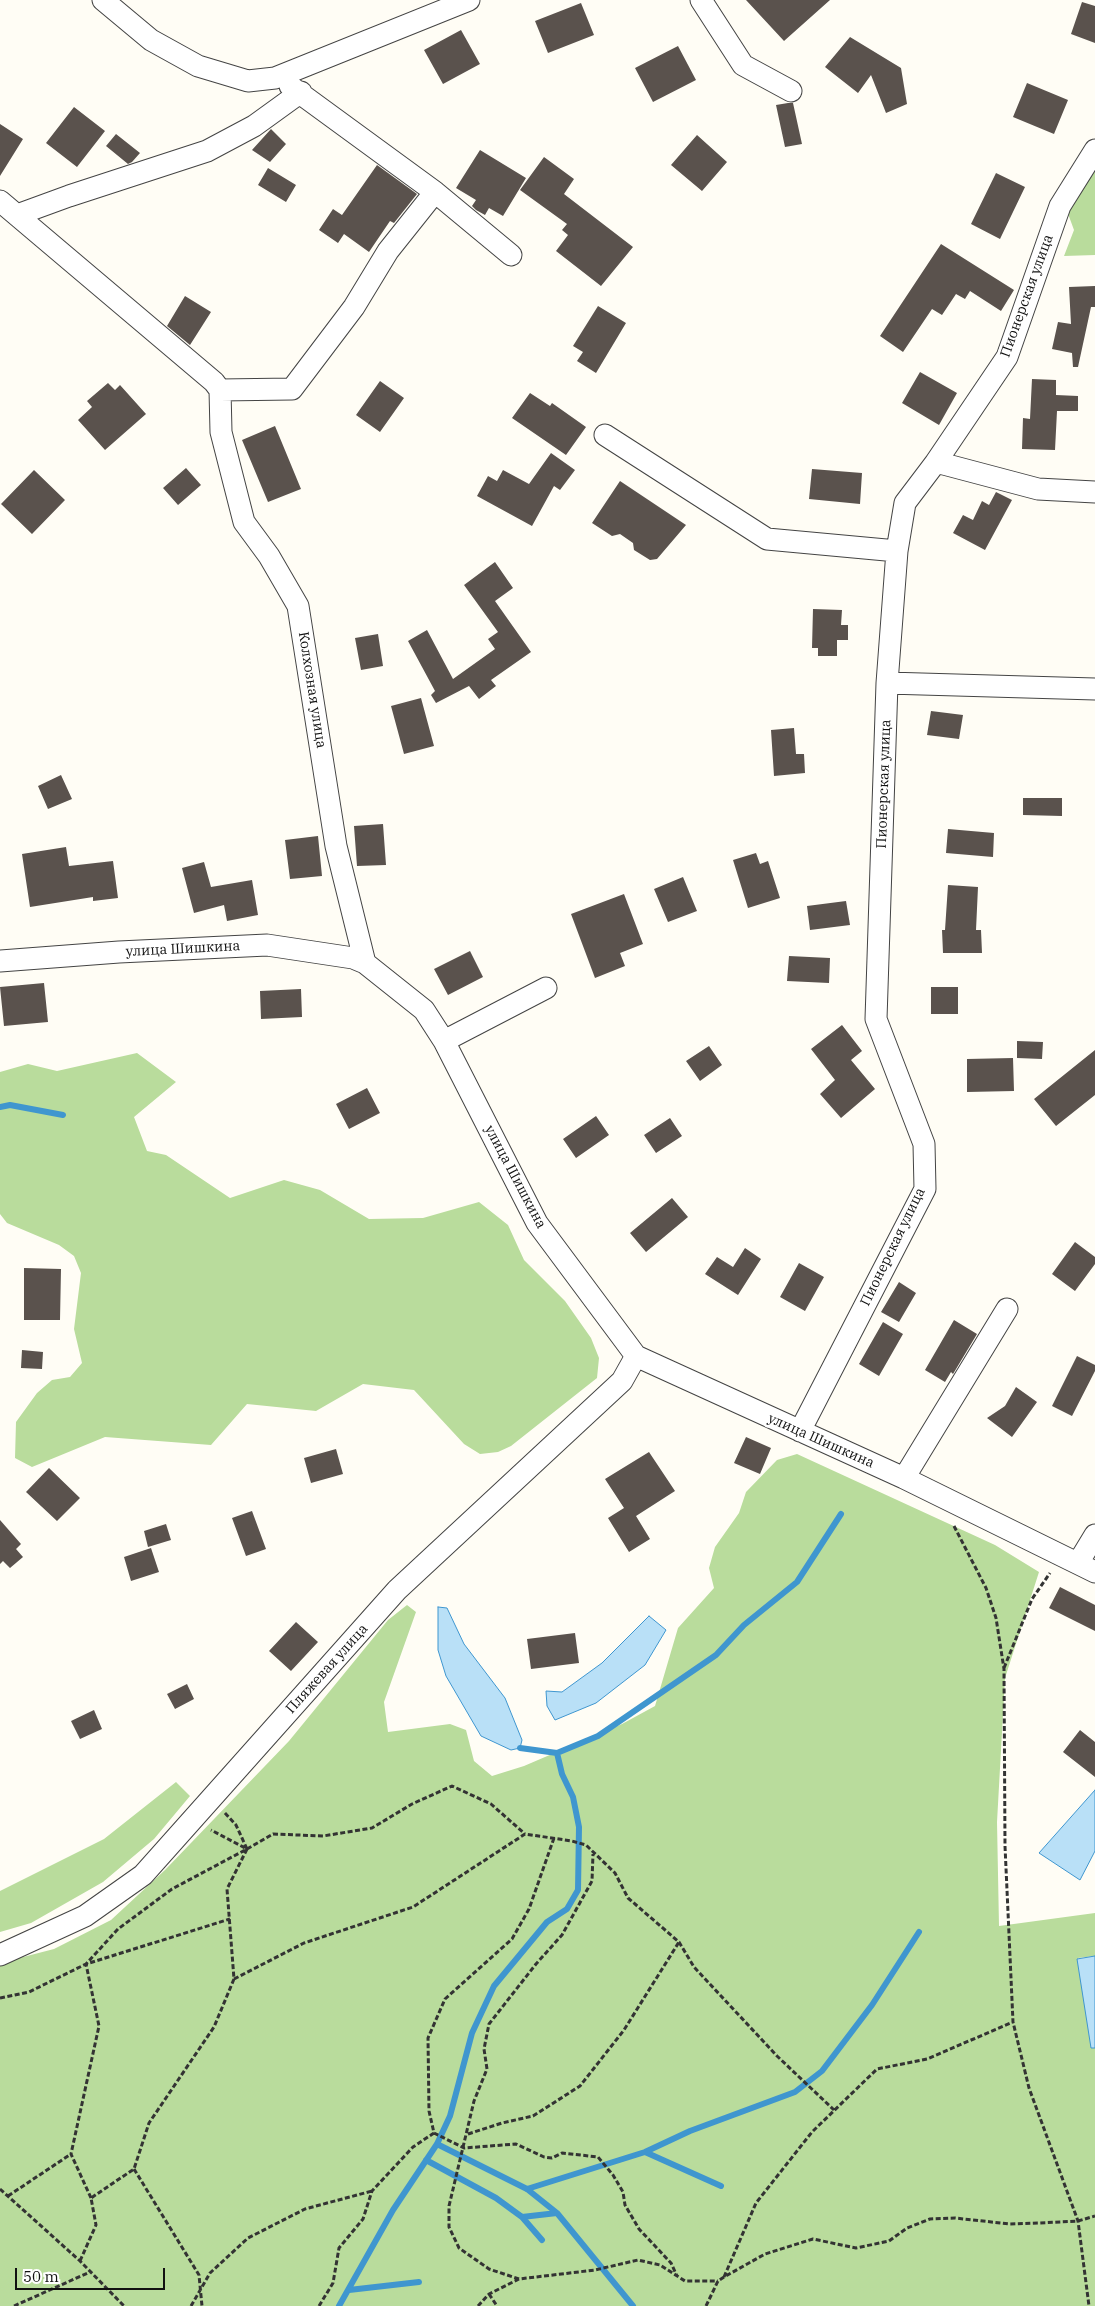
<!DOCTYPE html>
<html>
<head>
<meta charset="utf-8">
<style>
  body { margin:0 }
  #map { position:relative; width:1095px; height:2306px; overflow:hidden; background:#fffdf5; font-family:"IBM Plex Serif",serif }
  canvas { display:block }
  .scale { position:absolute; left:15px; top:2268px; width:150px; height:22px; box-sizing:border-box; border:2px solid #111; border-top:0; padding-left:6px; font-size:15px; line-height:18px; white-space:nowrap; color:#111; -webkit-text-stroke:4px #fff; paint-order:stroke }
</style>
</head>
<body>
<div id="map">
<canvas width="1095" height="2306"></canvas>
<div class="scale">50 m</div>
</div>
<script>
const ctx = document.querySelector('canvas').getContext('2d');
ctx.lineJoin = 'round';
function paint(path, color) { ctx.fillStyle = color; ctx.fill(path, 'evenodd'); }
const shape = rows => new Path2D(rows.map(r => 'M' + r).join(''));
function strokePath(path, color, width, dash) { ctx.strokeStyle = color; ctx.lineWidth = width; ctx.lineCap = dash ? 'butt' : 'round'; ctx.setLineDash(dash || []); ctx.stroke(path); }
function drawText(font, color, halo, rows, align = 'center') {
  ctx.font = font + ' "IBM Plex Serif",serif'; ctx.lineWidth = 5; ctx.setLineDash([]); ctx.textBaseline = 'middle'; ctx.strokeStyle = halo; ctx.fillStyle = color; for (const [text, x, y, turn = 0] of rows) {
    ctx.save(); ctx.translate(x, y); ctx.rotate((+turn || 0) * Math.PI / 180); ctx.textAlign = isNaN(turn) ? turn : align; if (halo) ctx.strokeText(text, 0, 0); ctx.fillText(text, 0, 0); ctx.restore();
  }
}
paint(shape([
  [1095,171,1095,255,1064,256,1074,230,1067,211],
  [137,1053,176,1082,134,1117,147,1151,166,1155,230,1198,284,1180,320,1190,369,1219,423,1218,479,1202,508,1225,524,1260,565,1301,591,1338,599,1358,597,1378,511,1446,498,1452,480,1454,464,1444,414,1390,363,1384,316,1411,247,1404,211,1445,105,1437,32,1467,15,1458,16,1422,37,1393,52,1380,70,1377,82,1363,74,1329,81,1273,74,1256,59,1245,7,1223,0,1214,0,1072,28,1064,57,1071],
  [797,1454,995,1545,1039,1572,1005,1678,997,1822,999,1926,1095,1913,1095,1956,1078,1958,1092,2048,1095,2048,1095,2306,0,2306,0,1963,54,1949,111,1920,165,1870,289,1741,388,1620,407,1605,416,1612,384,1702,388,1732,450,1724,466,1730,474,1761,492,1776,524,1766,622,1724,655,1706,678,1628,714,1588,709,1568,715,1547,739,1513,746,1492,777,1460],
  [176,1782,190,1796,154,1839,103,1882,31,1923,0,1932,0,1891,104,1839]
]), '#b9dc9c');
const water = shape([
  [438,1607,447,1608,464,1644,505,1698,522,1740,520,1748,511,1750,481,1736,446,1676,438,1650,438,1607],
  [649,1616,666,1630,645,1665,596,1703,555,1720,547,1706,546,1691,562,1692,602,1663,649,1616],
  [1095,1790,1095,1851,1080,1880,1039,1853,1095,1790],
  [1095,1956,1095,2048,1091,2048,1077,1959,1095,1956]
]);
paint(water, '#b9e0f7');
strokePath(water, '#3f96cf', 1);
strokePath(shape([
  [0,1107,10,1105,63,1115],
  [520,1748,557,1753],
  [437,2144,527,2189,557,2213,633,2306],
  [645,2152,721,2186],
  [426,2160,496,2198,522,2217,542,2240],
  [527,2189,645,2152,690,2131,795,2092,822,2071,872,2005,919,1932],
  [522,2217,557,2213],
  [349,2290,419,2282],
  [339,2306,393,2210,437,2144,450,2116,472,2033,494,1986,547,1922,567,1909,578,1890,579,1827,573,1797,562,1774,557,1753,598,1736,716,1655,744,1625,797,1582,841,1514]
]), '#3f96cf', 6);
paint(shape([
  [746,0,830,0,784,41],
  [1082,2,1095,6,1095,43,1071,34],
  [581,3,594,35,548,53,535,21],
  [461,30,480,64,443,84,424,50],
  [850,37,901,68,907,104,886,113,871,75,858,93,825,67],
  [678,46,696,80,653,102,635,68],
  [1027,83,1068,100,1054,134,1013,117],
  [788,103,793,103,802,144,785,147,776,105],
  [74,107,105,131,77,167,46,143],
  [0,124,23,139,0,176],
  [271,129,286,144,270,162,252,150],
  [116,134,140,153,132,162,128,164,106,146],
  [697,135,727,162,702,191,671,165],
  [480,150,526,178,503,216,489,208,485,215,476,210,472,206,476,200,456,188],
  [544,157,574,179,564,194,633,247,601,286,556,251,568,235,562,230,567,224,520,190],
  [377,165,417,194,394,223,390,221,369,252,344,234,338,243,319,230,333,209,342,215],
  [268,168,296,185,286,202,258,185],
  [996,173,1025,187,1000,239,971,224],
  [941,244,1014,290,1001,311,970,291,965,299,956,294,942,315,932,309,903,352,880,336],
  [1095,286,1095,307,1091,307,1078,367,1073,367,1072,353,1052,349,1058,322,1071,324,1069,287],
  [185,296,211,312,190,345,167,326],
  [598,306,626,323,596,373,577,361,583,352,573,346],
  [920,372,957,393,939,425,902,403],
  [1032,379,1056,380,1056,395,1078,396,1078,411,1057,411,1055,450,1022,449,1023,418,1030,419],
  [380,381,404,398,380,432,356,415],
  [108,383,115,390,120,385,146,414,105,450,78,420,92,407,87,401],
  [530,393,550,406,552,403,586,427,566,455,512,418],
  [275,426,301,489,268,502,242,440],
  [551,453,575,470,560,490,554,486,532,526,477,496,488,476,497,481,503,470,529,484],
  [186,468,201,485,178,505,163,488],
  [812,469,862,473,860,504,809,499],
  [34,470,65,500,32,534,1,504],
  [620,481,686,525,657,559,650,560,634,550,633,543,620,534,612,536,592,523],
  [996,492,1012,500,985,550,953,533,963,515,973,520,982,501,989,505],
  [495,562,513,588,495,601,531,652,491,680,496,686,479,699,469,686,436,703,431,695,435,691,408,641,427,630,453,679,495,649,488,639,498,632,464,585],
  [813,609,842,610,841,625,848,625,848,640,837,640,837,656,818,656,818,648,812,648],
  [378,634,383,666,361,670,355,638],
  [421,698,434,746,404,754,391,706],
  [931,711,963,715,959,739,927,735],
  [794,728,796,754,804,754,805,773,774,776,771,730],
  [61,775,72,799,48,809,38,786],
  [1023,798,1062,798,1062,816,1023,815],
  [383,824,386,865,357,866,354,826],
  [948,829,994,833,993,857,946,853],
  [318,836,322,876,290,879,285,840],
  [66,847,69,866,113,861,118,898,93,901,93,897,30,907,22,854],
  [756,853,760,864,768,861,780,898,748,908,733,860],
  [204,862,211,887,252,880,258,915,227,921,224,905,194,913,182,868],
  [683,877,697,911,668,922,654,889],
  [948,885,978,887,976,930,981,930,982,953,943,953,942,930,945,930],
  [624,894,643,944,620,953,625,966,595,978,571,914],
  [846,901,850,925,810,930,807,906],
  [470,951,483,977,448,995,434,969],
  [789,956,830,958,829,983,787,981],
  [44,983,48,1022,4,1026,0,987],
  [931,987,958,987,958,1014,931,1014],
  [301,989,302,1017,261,1019,260,991],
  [842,1025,862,1051,851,1060,875,1089,841,1118,820,1094,835,1080,811,1049],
  [1017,1041,1043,1042,1042,1059,1017,1058],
  [709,1046,722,1065,700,1081,686,1061],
  [1095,1050,1095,1095,1056,1126,1034,1099],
  [1013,1058,1014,1091,967,1092,967,1059],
  [367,1088,380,1113,349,1129,336,1104],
  [596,1116,609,1135,576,1158,563,1139],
  [670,1118,682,1136,656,1153,644,1135],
  [672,1198,688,1217,646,1252,630,1233],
  [1075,1242,1095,1257,1095,1264,1075,1291,1052,1274],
  [745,1248,761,1259,738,1295,705,1274,717,1257,733,1267],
  [799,1263,824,1277,805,1311,780,1297],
  [24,1268,61,1269,60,1320,24,1320],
  [899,1282,916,1293,899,1322,881,1312],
  [954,1320,977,1334,953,1374,951,1372,945,1382,925,1370],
  [883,1322,903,1334,879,1376,859,1364],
  [22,1350,43,1352,42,1369,21,1368],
  [1077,1356,1095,1365,1095,1371,1072,1416,1052,1406],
  [1016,1387,1037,1402,1012,1437,987,1418,1005,1406],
  [746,1437,771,1448,760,1474,734,1463],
  [336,1449,343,1474,311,1483,304,1458],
  [649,1452,675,1491,636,1516,650,1539,629,1552,608,1518,624,1508,605,1479],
  [49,1468,80,1498,57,1521,26,1492],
  [252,1511,266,1549,246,1556,232,1518],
  [0,1520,21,1544,16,1549,23,1557,10,1568,3,1561,0,1564],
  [166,1524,171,1540,148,1547,144,1531],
  [151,1548,159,1572,131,1581,124,1557],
  [1060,1587,1095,1605,1095,1631,1049,1608],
  [296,1622,318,1642,291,1671,269,1651],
  [575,1633,579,1663,531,1669,527,1639],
  [187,1684,194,1699,175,1709,167,1694],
  [94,1710,102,1729,80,1739,71,1721],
  [1080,1730,1095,1742,1095,1777,1063,1752]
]), '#5a524d');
const minor = shape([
  [103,0,151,40,198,66,248,81,275,78,469,0],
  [701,0,743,65,791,91],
  [290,86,435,192,511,255],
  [0,201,214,382,220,390,221,432,244,522,269,556,298,606,336,846,365,963],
  [17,215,69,196,207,151,254,126,301,92],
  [220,390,292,389,354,307,388,251,435,192],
  [605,435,767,539,897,551],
  [936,462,1038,489,1095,492],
  [887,683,1095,689],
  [0,961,119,952,267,945,353,958,365,963,424,1010,444,1041,537,1223,636,1356,904,1478,1095,1572],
  [444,1041,546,988],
  [800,1431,925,1189,924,1144,876,1019,887,683,897,551,905,503,936,462,1007,357,1060,206,1095,150],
  [904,1478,1007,1309],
  [1078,1563,1095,1535],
  [0,1955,85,1916,143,1875,397,1590,622,1381,636,1356]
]);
strokePath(minor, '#444', 23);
strokePath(shape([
  [954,1526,986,1588,996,1618,1004,1669,1005,1846,1013,2022,1029,2088,1078,2221,1089,2306],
  [1004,1668,1032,1599,1050,1573],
  [554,1838,529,1909,512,1939,445,1999,428,2038,429,2111,434,2133,464,2148,516,2144,544,2157,552,2158,562,2153,598,2157,613,2175,623,2192,625,2205,639,2229,671,2263,677,2276],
  [247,1849,273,1834,323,1836,372,1828,412,1804,452,1786,491,1804,525,1834],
  [234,1979,304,1943,413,1907,525,1834,572,1841,586,1845,615,1873,628,1898,679,1942,694,1967,777,2056,834,2110],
  [0,1998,29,1992,86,1964,230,1919],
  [468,2134,502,2123,533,2116,580,2086,624,2030,679,1942],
  [134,2169,199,2275,202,2306],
  [0,2189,80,2261,124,2306],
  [8,2196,71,2154],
  [91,2198,71,2154,99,2026,86,1964,118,1929,172,1889,247,1849,236,1825,224,1812],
  [80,2261,96,2225,91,2198,134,2169,149,2123,214,2027,234,1979,227,1889,247,1849,211,1830],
  [724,2277,756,2203,812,2132,877,2069,927,2059,1013,2022],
  [519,2279,489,2269,459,2248,449,2227,449,2206,474,2101,487,2069,484,2049,489,2024,536,1964,562,1935,592,1881,593,1854],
  [489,2294,497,2306],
  [14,2306,90,2272],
  [191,2306,210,2273,248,2238,305,2209,372,2191],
  [319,2306,333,2283,339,2248,363,2219,372,2191,413,2147,434,2133],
  [478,2306,489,2294,519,2279,595,2270,638,2260,660,2265,685,2281,718,2281],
  [706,2306,718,2281,724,2277,765,2254,813,2239,856,2248,889,2241,907,2228,930,2219,955,2218,1010,2224,1038,2223,1078,2221,1095,2216]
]), '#333', 3, [5, 2.5]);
strokePath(minor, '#fff', 21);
drawText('14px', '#111', '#fff', [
  ["Пионерская улица",1027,296,-70],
  ["Колхозная улица",312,690,81],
  ["Пионерская улица",884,784,-88],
  ["улица Шишкина",183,949,-3],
  ["улица Шишкина",515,1177,62],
  ["Пионерская улица",893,1247,-64],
  ["улица Шишкина",821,1441,24],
  ["Пляжевая улица",327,1669,-48]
]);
</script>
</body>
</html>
